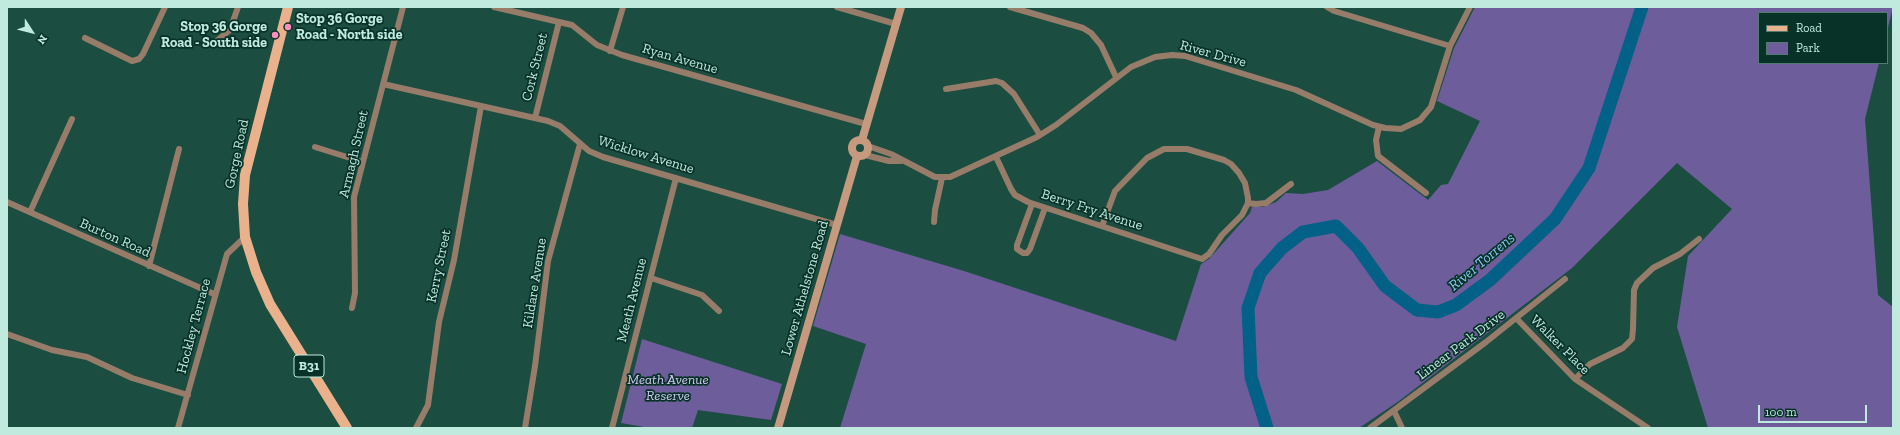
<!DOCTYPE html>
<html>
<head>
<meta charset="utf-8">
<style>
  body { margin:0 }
  #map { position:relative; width:1900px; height:435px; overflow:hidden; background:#1c4d41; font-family:"Zilla Slab",serif }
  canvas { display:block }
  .frame { position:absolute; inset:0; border:8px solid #bfeadd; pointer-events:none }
  .legend { position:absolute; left:1758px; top:12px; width:130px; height:52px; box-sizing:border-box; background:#083128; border:1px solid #517b70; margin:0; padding:5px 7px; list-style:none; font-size:12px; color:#bfeadd }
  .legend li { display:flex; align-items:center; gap:8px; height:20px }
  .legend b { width:20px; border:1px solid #517b70 }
  .north { position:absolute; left:12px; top:12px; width:40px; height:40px; -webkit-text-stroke:3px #083128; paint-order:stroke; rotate:126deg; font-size:11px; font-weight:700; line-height:16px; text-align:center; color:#bfeadd }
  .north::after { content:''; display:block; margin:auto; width:14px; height:18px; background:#bfeadd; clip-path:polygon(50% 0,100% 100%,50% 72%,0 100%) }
  .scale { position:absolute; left:1758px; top:405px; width:109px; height:18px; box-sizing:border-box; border:2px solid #bfeadd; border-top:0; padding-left:5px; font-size:12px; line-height:14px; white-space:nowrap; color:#bfeadd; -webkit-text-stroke:3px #083128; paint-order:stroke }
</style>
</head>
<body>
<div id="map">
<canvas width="1900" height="435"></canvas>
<div class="frame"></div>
<ul class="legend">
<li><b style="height:5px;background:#e9b28d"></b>Road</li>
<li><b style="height:11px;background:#6d5e9b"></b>Park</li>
</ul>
<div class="north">N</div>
<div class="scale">100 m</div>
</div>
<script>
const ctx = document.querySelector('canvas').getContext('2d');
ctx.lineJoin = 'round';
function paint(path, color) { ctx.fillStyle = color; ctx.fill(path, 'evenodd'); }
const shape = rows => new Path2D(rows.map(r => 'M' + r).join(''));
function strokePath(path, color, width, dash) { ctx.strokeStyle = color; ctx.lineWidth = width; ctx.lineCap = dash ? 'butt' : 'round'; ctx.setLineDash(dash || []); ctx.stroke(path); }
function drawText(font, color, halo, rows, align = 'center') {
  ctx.font = font + ' "Zilla Slab",serif'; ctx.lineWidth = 3.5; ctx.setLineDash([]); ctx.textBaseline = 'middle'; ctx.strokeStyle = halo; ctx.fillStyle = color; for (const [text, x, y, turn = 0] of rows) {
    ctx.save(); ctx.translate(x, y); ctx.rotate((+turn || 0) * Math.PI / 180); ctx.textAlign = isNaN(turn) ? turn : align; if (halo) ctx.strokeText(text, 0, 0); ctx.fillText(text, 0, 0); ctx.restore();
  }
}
paint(shape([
  [1475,7,1893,7,1887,31,1887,13,1759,13,1759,63,1879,63,1865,119,1878,295,1893,307,1893,428,1708,428,1677,327,1688,256,1732,209,1677,163,1572,268,1399,401,1359,428,840,428,866,344,813,326,840,234,964,271,1176,341,1201,264,1209,259,1250,213,1252,207,1263,207,1276,202,1286,193,1303,194,1328,190,1377,161,1428,200,1441,185,1448,184,1480,121,1437,101,1454,48],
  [642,339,782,384,771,420,698,410,692,428,650,428,621,423]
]), '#6d5e9b');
strokePath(shape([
  [1267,428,1251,377,1248,308,1260,273,1282,248,1303,232,1336,226,1358,248,1385,286,1417,310,1438,312,1456,305,1490,280,1555,219,1589,168,1642,7]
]), '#036086', 13);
strokePath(shape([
  [494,7,572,25,597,45,622,55,866,124],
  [837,7,896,24],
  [1010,7,1083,28,1091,33,1101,45,1116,77],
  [1327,7,1334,11,1450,46],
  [85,38,132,61,139,59,143,54,165,7],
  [214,43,230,30,238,7],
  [610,51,623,7],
  [383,84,548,121,560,126,589,151,603,157,837,225],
  [946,89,996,81,1002,83,1014,94,1040,135],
  [535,118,559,22],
  [1379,127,1376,140,1378,156,1426,193],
  [868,146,891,154,935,177,950,177,1037,137,1056,125,1131,67,1155,57,1172,55,1185,56,1296,90,1373,125,1385,128,1401,129,1420,120,1431,107,1450,46,1470,7],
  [315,147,363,162],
  [865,155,889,161,901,161],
  [996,157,1011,189,1015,195,1028,202,1202,259,1209,254,1222,235,1242,215,1248,203,1256,204,1266,203,1291,184],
  [7,202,214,294],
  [1032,204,1017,245,1017,249,1023,253,1027,253,1030,249,1045,208],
  [30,212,72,119],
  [934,222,935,210,942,178],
  [1102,226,1115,191,1147,158,1164,149,1187,149,1224,160,1231,164,1239,173,1245,183,1248,198,1248,203],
  [149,266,179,149],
  [651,278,702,295,719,311],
  [352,308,355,293,354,197,403,7],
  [1516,318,1575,379,1648,428],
  [7,334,52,350,87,357,132,378,188,395],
  [1575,379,1590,364,1623,348,1632,339,1633,329,1634,290,1637,283,1653,268,1680,254,1699,239],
  [1394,411,1402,428],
  [178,428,227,254,245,237],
  [416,428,428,405,439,322,454,260,481,106],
  [525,428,535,366,548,261,580,144],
  [612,428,676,178],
  [1370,428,1486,342,1565,279]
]), '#977c6a', 6);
strokePath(shape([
  '852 148a8 8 0 1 1 16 0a8 8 0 1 1-16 0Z',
  [862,140,901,7],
  [778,428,857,156]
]), '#c69a7e', 8);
strokePath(shape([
  [288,7,245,175,243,204,245,237,256,272,270,304,347,428]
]), '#e9b28d', 10);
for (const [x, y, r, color] of [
  [288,27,4,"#fe8ebd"],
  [275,35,4,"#fe8ebd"]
]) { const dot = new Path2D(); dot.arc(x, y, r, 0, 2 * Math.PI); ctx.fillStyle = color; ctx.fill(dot); strokePath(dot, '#083128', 1.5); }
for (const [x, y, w] of [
  [309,366,30]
]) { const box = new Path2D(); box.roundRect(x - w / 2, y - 11, w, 22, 3); ctx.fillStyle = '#083128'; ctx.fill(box); strokePath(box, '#bfeadd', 1); }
drawText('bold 13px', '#bfeadd', null, [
  ["B31",309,366]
]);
drawText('bold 14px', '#bfeadd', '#083128', [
  ["Stop 36 Gorge",296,19],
  ["Road - North side",296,35],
  ["Stop 36 Gorge",267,27,"right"],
  ["Road - South side",267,43,"right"]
], 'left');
drawText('14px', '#bfeadd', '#083128', [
  ["River Drive",1213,54,15],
  ["Ryan Avenue",680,59,16],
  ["Cork Street",535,67,-76],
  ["Gorge Road",237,154,-78],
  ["Armagh Street",354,154,-77],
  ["Wicklow Avenue",646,155,17],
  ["Berry Fry Avenue",1092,210,18],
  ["Burton Road",115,238,24],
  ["Kerry Street",439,266,-78],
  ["Kildare Avenue",535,283,-81],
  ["Lower Athelstone Road",805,288,-74],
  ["Meath Avenue",632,300,-76],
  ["Hockley Terrace",194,326,-75],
  ["Linear Park Drive",1461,345,-37],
  ["Walker Place",1560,345,45]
]);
drawText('italic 14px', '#d1c8f3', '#083128', [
  ["Meath Avenue",668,380],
  ["Reserve",668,396]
]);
drawText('italic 15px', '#85cbf3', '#083128', [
  ["River Torrens",1482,262,-40]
]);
</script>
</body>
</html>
